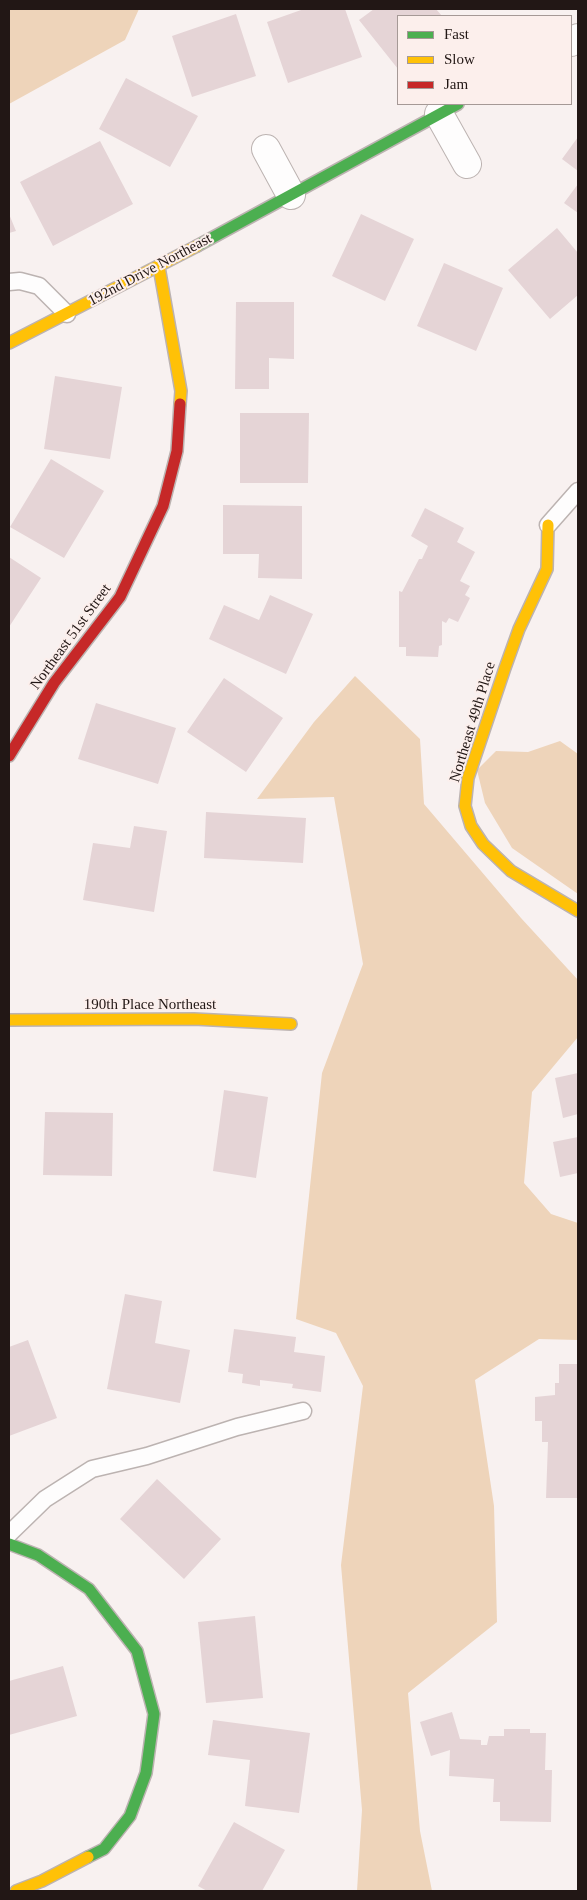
<!DOCTYPE html>
<html>
<head>
<meta charset="utf-8">
<style>
  body { margin:0 }
  #map { position:relative; width:587px; height:1900px; overflow:hidden; background:#f8f1f0; font-family:"Times New Roman",serif }
  canvas { display:block }
  .frame { position:absolute; inset:0; border:10px solid #221715; pointer-events:none }
  .legend { position:absolute; left:397px; top:15px; width:175px; height:90px; box-sizing:border-box; background:#fcefec; border:1px solid #a59996; margin:0; padding:6px 9px; list-style:none; font-size:15px; color:#221715 }
  .legend li { display:flex; align-items:center; gap:10px; height:25px }
  .legend b { width:25px; border:1px solid #a59996 }
</style>
</head>
<body>
<div id="map">
<canvas width="587" height="1900"></canvas>
<div class="frame"></div>
<ul class="legend">
<li><b style="height:6px;background:#4caf50"></b>Fast</li>
<li><b style="height:6px;background:#ffc107"></b>Slow</li>
<li><b style="height:6px;background:#c62828"></b>Jam</li>
</ul>
</div>
<script>
const ctx = document.querySelector('canvas').getContext('2d');
ctx.lineJoin = 'round';
function paint(path, color) { ctx.fillStyle = color; ctx.fill(path, 'evenodd'); }
const shape = rows => new Path2D(rows.map(r => 'M' + r).join(''));
function strokePath(path, color, width, dash) { ctx.strokeStyle = color; ctx.lineWidth = width; ctx.lineCap = dash ? 'butt' : 'round'; ctx.setLineDash(dash || []); ctx.stroke(path); }
function drawText(font, color, halo, rows, align = 'center') {
  ctx.font = font + ' "Times New Roman",serif'; ctx.lineWidth = 4; ctx.setLineDash([]); ctx.textBaseline = 'middle'; ctx.strokeStyle = halo; ctx.fillStyle = color; for (const [text, x, y, turn = 0] of rows) {
    ctx.save(); ctx.translate(x, y); ctx.rotate((+turn || 0) * Math.PI / 180); ctx.textAlign = isNaN(turn) ? turn : align; if (halo) ctx.strokeText(text, 0, 0); ctx.fillText(text, 0, 0); ctx.restore();
  }
}
paint(shape([
  [9,9,139,9,125,40,9,104],
  [355,676,420,739,424,804,521,918,578,980,578,1037,532,1092,524,1183,551,1214,578,1223,578,1340,539,1339,475,1380,494,1506,497,1622,408,1693,420,1831,432,1891,357,1891,362,1810,341,1565,363,1386,336,1333,296,1319,322,1073,363,964,334,797,257,799,314,722],
  [560,741,578,754,578,894,512,848,485,803,477,770,496,751,528,752]
]), '#eed4ba');
paint(shape([
  [304,9,345,9,362,57,288,83,267,22],
  [374,9,436,9,442,16,398,16,398,69,359,20],
  [236,14,256,76,192,97,172,36],
  [126,78,198,116,170,167,99,129],
  [578,137,578,171,562,159],
  [100,141,133,204,53,246,20,182],
  [578,184,578,213,564,203],
  [9,214,16,231,9,233],
  [361,214,414,239,385,301,332,276],
  [557,228,578,253,578,295,550,319,508,270],
  [444,263,503,288,476,351,417,326],
  [236,302,294,302,294,359,269,358,269,389,235,389],
  [55,376,122,387,110,459,44,449],
  [240,413,309,413,308,483,240,483],
  [51,459,104,491,64,558,10,527],
  [223,505,302,506,302,579,258,578,259,554,223,554],
  [425,508,464,528,457,542,475,552,460,581,470,586,465,595,470,598,458,622,449,618,446,623,442,621,442,645,439,646,438,657,406,656,406,647,399,647,399,591,402,592,419,559,422,559,428,546,411,536],
  [9,557,41,578,9,627],
  [270,595,313,614,286,674,209,639,224,605,259,620],
  [224,678,283,718,246,772,187,732],
  [96,703,176,728,158,784,78,759],
  [206,812,306,818,303,863,204,858],
  [134,826,167,831,154,912,83,900,93,843,130,848],
  [578,1073,578,1114,563,1118,555,1078],
  [224,1090,268,1097,256,1178,213,1171],
  [45,1112,113,1113,112,1176,43,1175],
  [578,1137,578,1173,560,1177,553,1142],
  [125,1294,162,1301,155,1343,190,1350,180,1403,107,1389],
  [234,1329,296,1337,294,1352,325,1356,321,1392,292,1388,293,1384,260,1380,260,1386,242,1383,243,1374,228,1372],
  [28,1340,57,1418,9,1436,9,1347],
  [559,1364,578,1364,578,1498,546,1498,548,1442,542,1442,542,1421,535,1421,535,1397,555,1395,555,1383,559,1383],
  [157,1479,221,1539,184,1579,120,1519],
  [255,1616,263,1698,206,1703,198,1622],
  [63,1666,77,1716,9,1735,9,1681],
  [452,1712,460,1739,481,1740,481,1745,487,1745,489,1736,504,1736,504,1729,530,1729,530,1733,546,1733,545,1770,552,1770,551,1822,500,1821,500,1802,493,1802,494,1779,449,1776,450,1750,431,1756,420,1722],
  [213,1720,310,1733,299,1813,245,1806,250,1760,208,1755],
  [234,1822,285,1850,262,1891,207,1891,198,1886]
]), '#e5d4d6');
const lane = shape([
  [9,282,20,281,39,286,67,314],
  [548,525,578,491],
  [9,1534,45,1499,92,1469,147,1456,237,1427,303,1411]
]);
const street = shape([
  [571,42,578,38],
  [439,114,467,164],
  [266,149,291,195]
]);
const fast = shape([
  [197,246,458,104],
  [9,1544,38,1555,89,1589,137,1651,154,1714,146,1773,130,1816,104,1849,88,1857]
]);
const slow = shape([
  [159,267,181,391,180,404],
  [9,343,197,246],
  [548,525,547,569,519,629,505,668,468,778,465,806,471,826,483,844,511,871,578,911],
  [9,1020,194,1019,291,1024],
  [16,1891,42,1881,88,1857]
]);
const jam = shape([
  [9,756,54,683,120,597,163,506,177,451,180,404]
]);
strokePath(lane, '#bcb3b1', 19);
strokePath(street, '#bcb3b1', 30);
strokePath(fast, '#bcb3b1', 14);
strokePath(slow, '#bcb3b1', 14);
strokePath(jam, '#bcb3b1', 14);
strokePath(lane, '#fefdfd', 16);
strokePath(street, '#fefdfd', 28);
strokePath(fast, '#4caf50', 11);
strokePath(slow, '#ffc107', 11);
strokePath(jam, '#c62828', 11);
drawText('15px', '#221715', '#fcefec', [
  ["192nd Drive Northeast",150,270,-28],
  ["Northeast 51st Street",71,637,-54],
  ["Northeast 49th Place",473,722,-73],
  ["190th Place Northeast",150,1005]
]);
</script>
</body>
</html>
